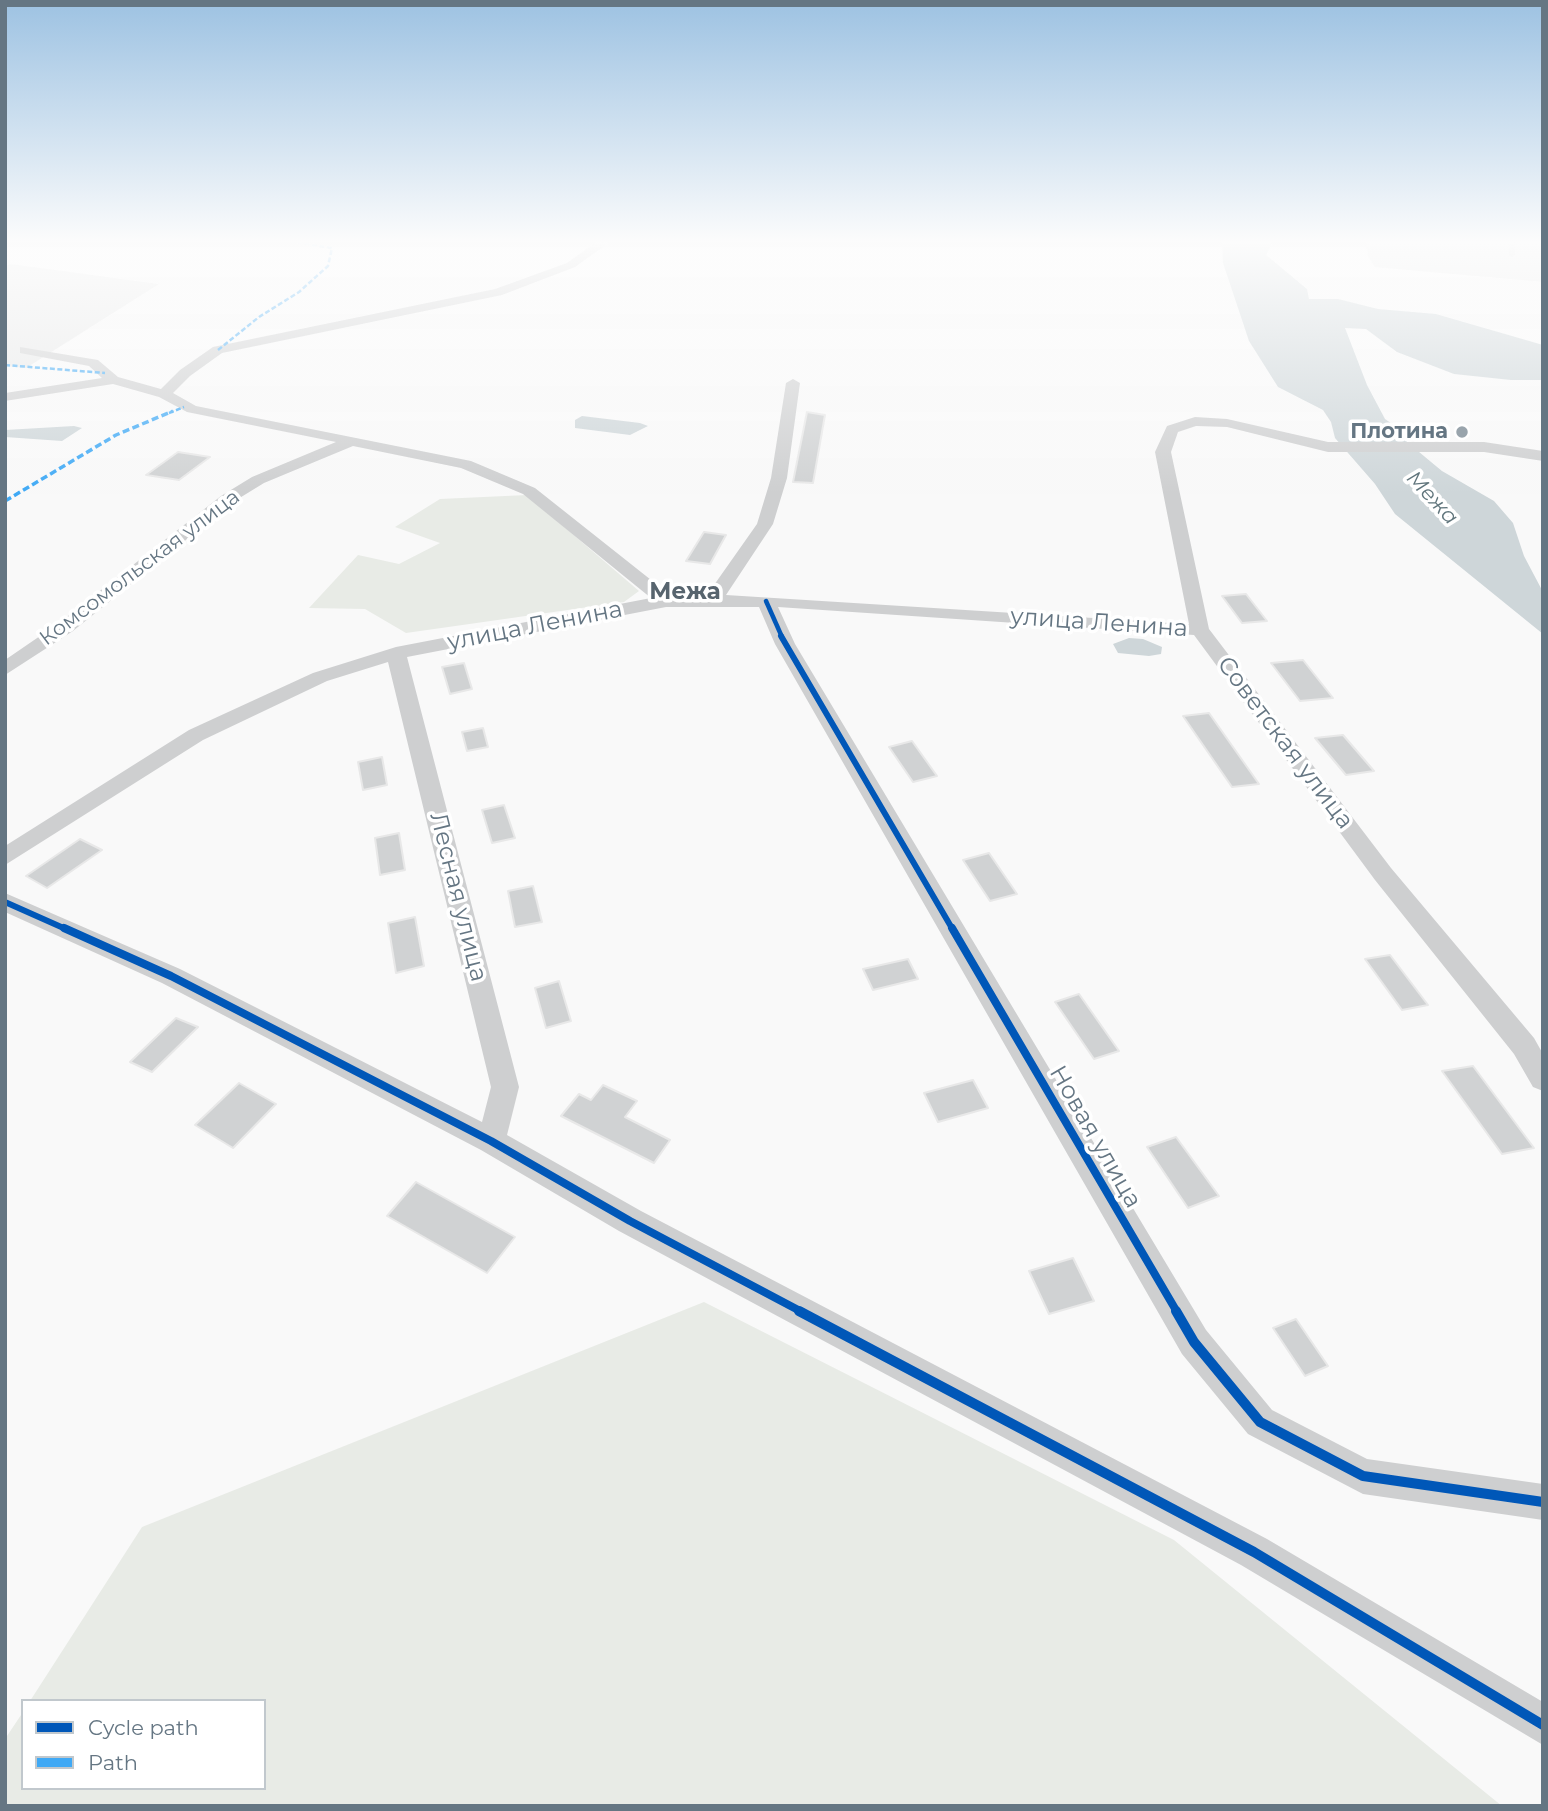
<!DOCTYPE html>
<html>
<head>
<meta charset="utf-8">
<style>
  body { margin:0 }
  #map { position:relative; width:1548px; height:1811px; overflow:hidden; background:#f9f9f9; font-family:Montserrat,sans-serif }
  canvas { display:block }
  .frame { position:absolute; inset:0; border:7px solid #657683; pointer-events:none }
  .legend { position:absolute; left:21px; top:1699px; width:245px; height:91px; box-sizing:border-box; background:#fff; border:2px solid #c1c8cd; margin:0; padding:9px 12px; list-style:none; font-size:21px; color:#657683 }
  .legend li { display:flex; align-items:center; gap:14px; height:35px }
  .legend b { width:35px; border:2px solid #c1c8cd }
</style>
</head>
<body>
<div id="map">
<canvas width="1548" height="1811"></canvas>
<div class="frame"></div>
<ul class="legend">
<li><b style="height:9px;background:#0057b8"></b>Cycle path</li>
<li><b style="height:9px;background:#3fa9f5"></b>Path</li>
</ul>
</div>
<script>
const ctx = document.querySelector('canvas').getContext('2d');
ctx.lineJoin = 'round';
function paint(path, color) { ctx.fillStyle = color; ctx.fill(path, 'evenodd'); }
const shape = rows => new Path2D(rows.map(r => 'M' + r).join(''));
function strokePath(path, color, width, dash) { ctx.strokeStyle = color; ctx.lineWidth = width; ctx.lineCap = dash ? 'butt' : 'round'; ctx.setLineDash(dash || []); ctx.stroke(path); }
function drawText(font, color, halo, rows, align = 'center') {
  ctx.font = font + ' Montserrat,sans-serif'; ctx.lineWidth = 7; ctx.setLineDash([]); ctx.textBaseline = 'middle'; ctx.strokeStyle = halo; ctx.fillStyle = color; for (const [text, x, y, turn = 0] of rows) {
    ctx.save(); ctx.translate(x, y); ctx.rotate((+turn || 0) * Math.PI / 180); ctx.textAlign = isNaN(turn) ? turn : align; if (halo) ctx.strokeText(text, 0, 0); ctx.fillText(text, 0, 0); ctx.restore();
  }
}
paint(shape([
  [1366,241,1543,241,1543,282,1375,267,1368,256],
  [10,264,159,284,26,368,5,366,5,267]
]), '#e8e9e9');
paint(shape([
  [527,495,639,591,624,602,406,633,365,609,309,608,358,555,399,564,440,543,395,527,440,499],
  [704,1302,1174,1540,1502,1806,5,1806,5,1739,23,1712,23,1788,264,1788,264,1701,30,1701,142,1527]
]), '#e8ebe6');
paint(shape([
  [1222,241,1273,241,1266,255,1307,289,1309,299,1338,299,1378,309,1436,314,1543,345,1543,380,1511,380,1454,374,1397,352,1366,329,1345,328,1367,385,1385,419,1405,433,1407,442,1442,471,1494,501,1513,523,1524,556,1543,592,1543,634,1395,514,1375,484,1335,438,1331,422,1323,410,1278,387,1249,341,1223,263],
  [582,416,640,423,648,426,630,435,575,428,575,420],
  [74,426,82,428,62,441,5,437,5,430],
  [1129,638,1143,639,1162,647,1161,654,1149,656,1118,653,1113,644]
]), '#ced6d9');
const building = shape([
  [807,412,825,415,813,483,793,482,807,412],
  [178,452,210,457,179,480,146,475,178,452],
  [704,532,726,535,710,564,686,561,704,532],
  [1246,594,1267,621,1242,623,1222,596,1246,594],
  [1303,660,1333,698,1300,701,1271,663,1303,660],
  [464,663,472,689,450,694,442,667,464,663],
  [1209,713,1259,784,1232,787,1183,716,1209,713],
  [483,728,488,747,467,751,462,732,483,728],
  [1343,735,1374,771,1346,775,1315,738,1343,735],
  [912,741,937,776,913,782,889,747,912,741],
  [382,757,387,785,363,790,358,762,382,757],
  [504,805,515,838,492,843,482,810,504,805],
  [399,833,405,870,380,875,375,838,399,833],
  [80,839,102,850,47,888,26,876,80,839],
  [989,853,1017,894,990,901,963,860,989,853],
  [533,886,542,922,515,927,508,891,533,886],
  [415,917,424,966,396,973,388,923,415,917],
  [1390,955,1428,1005,1402,1010,1365,959,1390,955],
  [908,959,918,979,873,990,863,969,908,959],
  [559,981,571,1021,546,1028,535,988,559,981],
  [1079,994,1119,1051,1094,1059,1055,1002,1079,994],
  [176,1018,198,1027,152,1072,130,1062,176,1018],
  [1473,1066,1534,1148,1502,1154,1442,1071,1473,1066],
  [973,1080,988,1108,938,1122,924,1093,973,1080],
  [239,1083,276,1104,233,1148,195,1125,239,1083],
  [603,1085,637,1101,625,1117,670,1140,654,1163,561,1116,579,1094,591,1100,603,1085],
  [1176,1137,1219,1196,1188,1208,1147,1147,1176,1137],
  [416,1182,515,1237,487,1273,387,1216,416,1182],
  [1073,1258,1094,1301,1049,1314,1029,1271,1073,1258],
  [1296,1319,1328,1366,1305,1376,1273,1328,1296,1319]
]);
paint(building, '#d0d2d3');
strokePath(building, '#e8e8e8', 2);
paint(shape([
  [1509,241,1515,241,1515,255,1512,257,1509,255,1509,241]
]), '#cecfd0');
paint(shape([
  [598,241,611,241,575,267,502,295,222,353,190,376,173,393,196,406,471,461,535,488,670,595,707,595,757,524,771,478,786,383,793,379,800,383,787,478,773,524,726,595,1189,624,1155,452,1167,426,1195,417,1227,419,1328,442,1484,442,1543,451,1543,461,1484,452,1328,452,1227,427,1196,426,1178,432,1171,452,1209,629,1391,868,1534,1038,1543,1054,1543,1091,1533,1087,1514,1054,1375,880,1194,635,778,607,795,644,1206,1330,1272,1410,1367,1459,1543,1484,1543,1520,1363,1494,1248,1434,1182,1354,775,644,759,607,666,607,407,657,519,1087,507,1135,641,1211,1267,1539,1543,1702,1543,1745,1241,1565,619,1231,481,1150,162,983,5,912,5,893,180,969,482,1122,491,1087,388,662,327,681,203,740,5,865,5,846,189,730,313,673,396,647,651,598,523,494,461,468,353,446,264,483,233,502,73,631,5,675,5,660,59,623,221,496,252,477,336,442,187,412,159,397,113,384,5,401,5,393,102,378,89,366,20,353,20,347,98,360,118,377,161,389,180,370,213,347,495,289,567,263,598,241]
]), '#cecfd0');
strokePath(shape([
  [218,350,259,317,299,292,328,266,332,248,290,241],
  [5,365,105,373],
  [169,413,184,407]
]), '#3fa9f5', 2.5, [5, 2.5]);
strokePath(shape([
  [5,501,116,435,173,411]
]), '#3fa9f5', 3.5, [7, 3.5]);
strokePath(shape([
  [766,601,782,637]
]), '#0057b8', 4.5);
strokePath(shape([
  [781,636,953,930],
  [5,902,68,930]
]), '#0057b8', 6);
strokePath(shape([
  [64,928,171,976,491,1141,630,1221,802,1312],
  [952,928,1177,1312]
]), '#0057b8', 8);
strokePath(shape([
  [799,1311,1254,1552,1543,1725],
  [1176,1311,1194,1342,1260,1422,1363,1476,1543,1502]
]), '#0057b8', 10);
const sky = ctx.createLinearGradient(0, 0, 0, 494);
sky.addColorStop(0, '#9dc2e2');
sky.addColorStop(0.49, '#fcfcfc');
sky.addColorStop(1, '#fcfcfc00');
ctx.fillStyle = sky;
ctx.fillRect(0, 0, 1548, 494);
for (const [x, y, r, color] of [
  [1462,432,7,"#99a4ac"]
]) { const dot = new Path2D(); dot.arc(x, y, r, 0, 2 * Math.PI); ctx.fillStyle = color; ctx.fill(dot); strokePath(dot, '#fff', 2.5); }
drawText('bold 21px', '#657683', '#fff', [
  ["Плотина",1448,432]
], 'right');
drawText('italic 21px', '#60757c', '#fff', [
  ["Межа",1432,498,47]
]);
drawText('21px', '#657683', '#fff', [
  ["Комсомольская улица",140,568,-37]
]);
drawText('bold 23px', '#57646e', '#fff', [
  ["Межа",685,592]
]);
drawText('24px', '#657683', '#fff', [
  ["улица Ленина",1099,623,4],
  ["улица Ленина",535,626,-11],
  ["Советская улица",1285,743,53],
  ["Лесная улица",458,897,76],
  ["Новая улица",1095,1137,60]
]);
</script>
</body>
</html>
